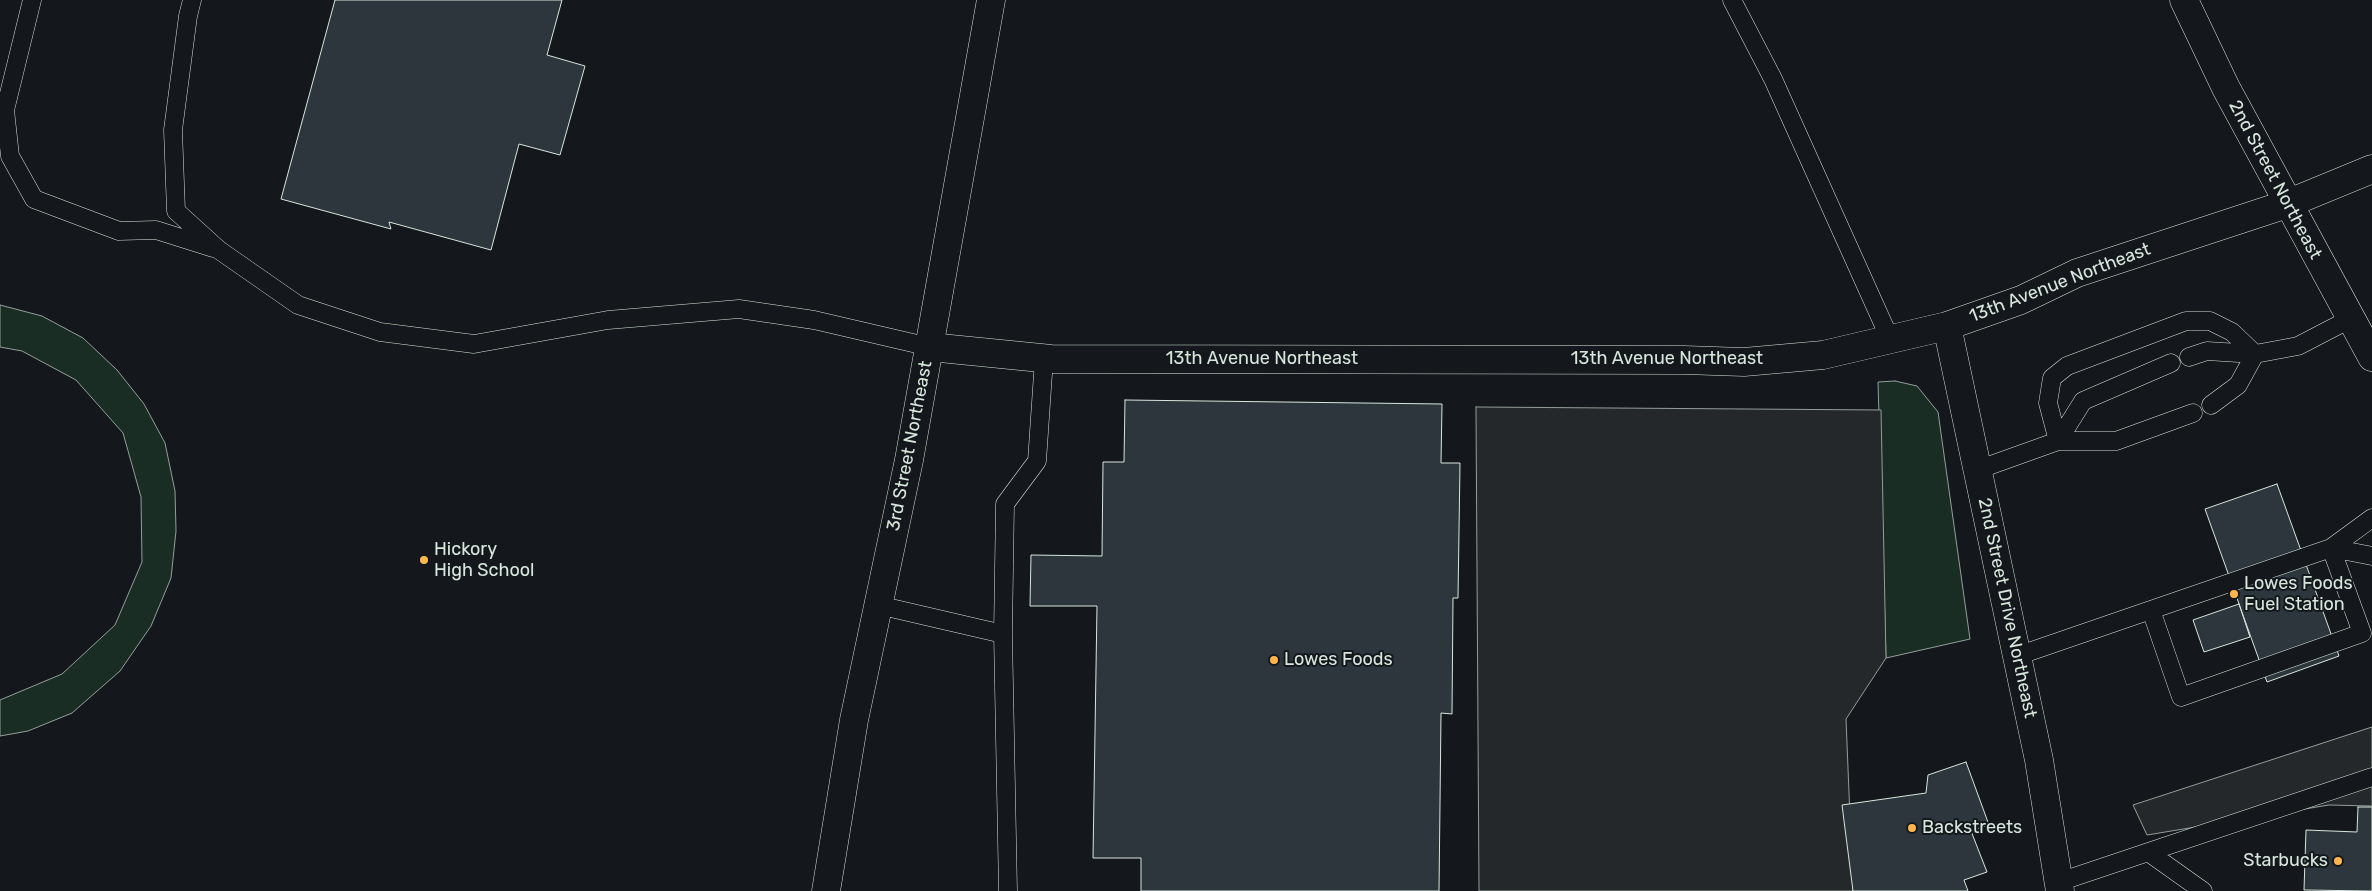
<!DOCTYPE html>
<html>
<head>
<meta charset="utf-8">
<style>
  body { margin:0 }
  canvas { display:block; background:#14181c }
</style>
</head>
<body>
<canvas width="2372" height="891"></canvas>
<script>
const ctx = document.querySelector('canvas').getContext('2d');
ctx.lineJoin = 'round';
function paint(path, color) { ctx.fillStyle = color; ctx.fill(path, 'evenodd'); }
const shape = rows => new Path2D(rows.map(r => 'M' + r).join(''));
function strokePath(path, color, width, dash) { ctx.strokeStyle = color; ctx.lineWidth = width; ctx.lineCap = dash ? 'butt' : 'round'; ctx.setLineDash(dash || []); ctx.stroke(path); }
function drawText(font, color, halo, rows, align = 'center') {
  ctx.font = font + ' Rubik,sans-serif'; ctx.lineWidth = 4; ctx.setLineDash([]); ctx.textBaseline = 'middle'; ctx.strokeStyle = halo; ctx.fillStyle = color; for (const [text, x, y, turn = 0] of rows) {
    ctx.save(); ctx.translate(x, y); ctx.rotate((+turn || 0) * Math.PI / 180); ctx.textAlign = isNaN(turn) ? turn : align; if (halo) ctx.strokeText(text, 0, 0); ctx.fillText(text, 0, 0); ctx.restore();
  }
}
const green = shape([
  [0,305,42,316,83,338,117,370,144,404,165,443,175,491,176,531,171,578,151,626,120,671,72,713,28,731,0,736,0,700,62,674,115,625,142,562,141,497,123,433,76,380,22,351,0,347,0,305],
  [1895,381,1917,386,1938,412,1970,639,1886,658,1878,382,1895,381]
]);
paint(green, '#1a2d24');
strokePath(green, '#939e99', 1);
const parking = shape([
  [1476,407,1881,410,1886,658,1846,719,1853,891,1479,891,1476,407],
  [2372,727,2372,806,2329,805,2147,835,2133,805,2372,727]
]);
paint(parking, '#24282b');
strokePath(parking, '#939e99', 1);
const building = shape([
  [335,0,562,0,547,55,585,66,560,155,519,144,491,250,389,222,391,229,281,199,335,0],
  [1125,400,1442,404,1441,463,1460,463,1458,598,1453,598,1452,714,1441,713,1439,891,1141,891,1141,858,1093,858,1097,606,1030,606,1031,555,1102,556,1103,462,1124,462,1125,400],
  [2277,484,2339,656,2267,682,2205,509,2277,484],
  [2239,604,2250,637,2204,652,2193,620,2239,604],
  [1966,762,1989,825,1971,831,1987,872,1964,880,1968,891,1853,891,1842,805,1926,793,1928,775,1966,762],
  [2358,807,2372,807,2372,891,2304,890,2306,830,2357,832,2358,807]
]);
paint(building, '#2c363c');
strokePath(building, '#d8e6dc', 1);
const service = shape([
  [32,0,5,110,10,156,34,199,119,231,156,230,213,248],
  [192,0,188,16,173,130,176,211,219,250,298,305,380,332,474,344,608,320,739,309,814,320,930,347],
  [1732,0,1773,79,1890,339],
  [2189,357,2207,351,2255,354,2298,346,2350,319],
  [2211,405,2238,385,2255,354],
  [2058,441,2048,403,2052,378,2067,366,2186,321,2210,321,2232,332,2255,354],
  [2058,441,2083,401,2171,363],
  [1977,470,2058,441,2116,441,2193,413],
  [2331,548,2372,556],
  [878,605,1003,634],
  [2151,610,2181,697,2362,633,2331,548],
  [2017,656,2331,548,2372,518],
  [2148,852,2203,891],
  [2059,882,2372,777],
  [1008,891,1003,634,1005,504,1037,461,1044,359]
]);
const minor = shape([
  [1947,326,2039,760,2060,891],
  [930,347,1051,359,1684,360,1744,362,1823,355,1947,326,2021,300,2077,273,2287,204],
  [826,891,854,720,909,460,991,0]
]);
const secondary = shape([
  [2287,204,2372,169]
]);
const primary = shape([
  [2184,0,2226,88,2372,357]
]);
strokePath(service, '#d8e6dc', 19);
strokePath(minor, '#d8e6dc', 29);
strokePath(secondary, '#d8e6dc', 29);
strokePath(primary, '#d8e6dc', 29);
strokePath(service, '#14181c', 18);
strokePath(minor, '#14181c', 28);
strokePath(secondary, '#14181c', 28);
strokePath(primary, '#14181c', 28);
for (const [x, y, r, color] of [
  [424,560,5,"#ffb74d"],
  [2234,594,5,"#ffb74d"],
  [1274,660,5,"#ffb74d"],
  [1912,828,5,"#ffb74d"],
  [2338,861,5,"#ffb74d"]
]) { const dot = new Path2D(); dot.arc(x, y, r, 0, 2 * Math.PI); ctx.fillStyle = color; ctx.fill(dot); strokePath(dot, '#14181c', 2); }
drawText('18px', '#d8e6dc', '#14181c', [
  ["2nd Street Northeast",2275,180,62],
  ["13th Avenue Northeast",2060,283,-21],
  ["13th Avenue Northeast",1262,359],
  ["13th Avenue Northeast",1667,359],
  ["3rd Street Northeast",910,446,-79],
  ["2nd Street Drive Northeast",2007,608,78]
]);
drawText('18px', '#d8e6dc', '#14181c', [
  ["Hickory",434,550],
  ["High School",434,571],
  ["Lowes Foods",2244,584],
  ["Fuel Station",2244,605],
  ["Lowes Foods",1284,660],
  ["Backstreets",1922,828],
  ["Starbucks",2328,861,"right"]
], 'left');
</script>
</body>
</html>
